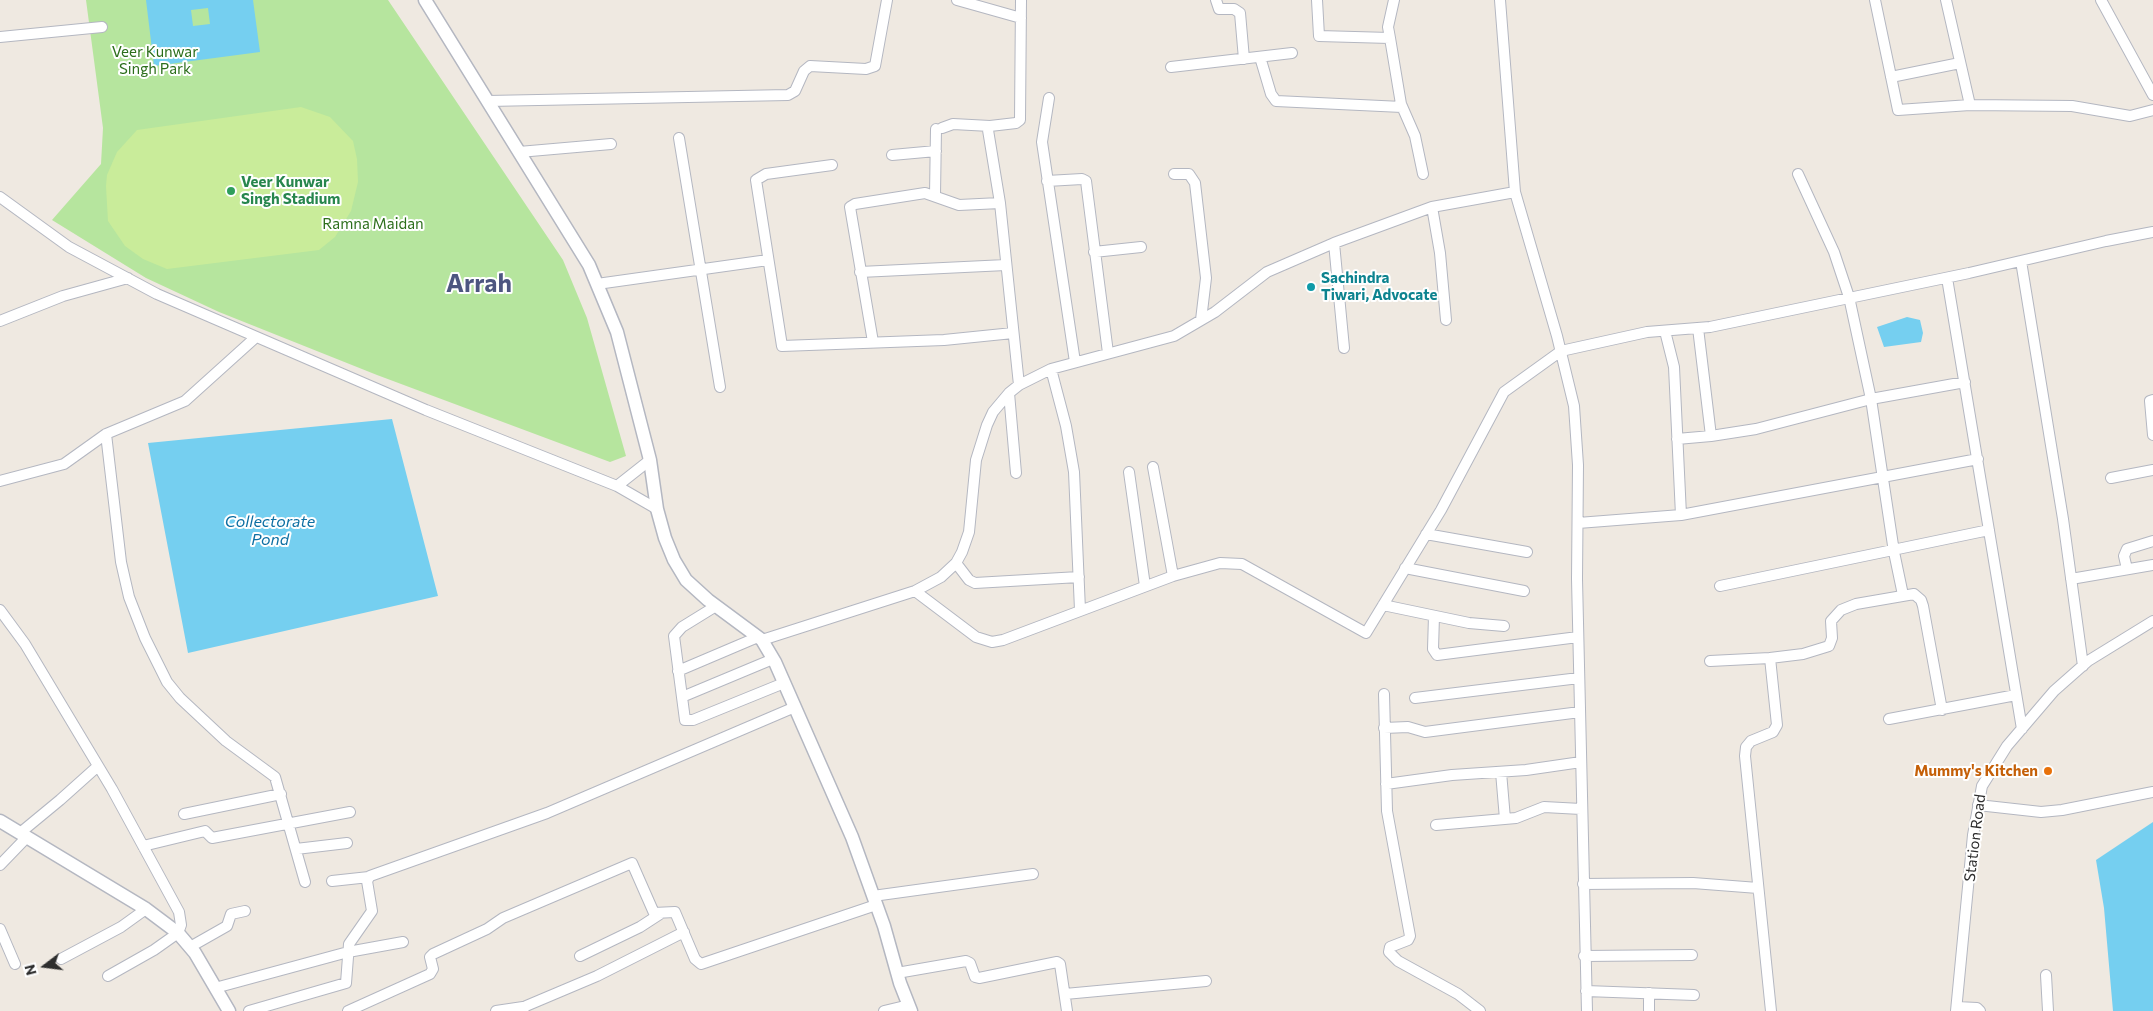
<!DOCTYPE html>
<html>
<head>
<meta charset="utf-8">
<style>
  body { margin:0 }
  #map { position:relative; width:2153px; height:1011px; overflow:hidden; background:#efe9e1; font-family:Commissioner,sans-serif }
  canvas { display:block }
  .north { position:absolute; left:20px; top:941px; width:50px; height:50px; -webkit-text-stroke:4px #fff; paint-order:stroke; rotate:255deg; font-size:14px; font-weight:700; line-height:20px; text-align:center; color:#2e2e2e }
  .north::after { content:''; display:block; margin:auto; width:18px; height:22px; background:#2e2e2e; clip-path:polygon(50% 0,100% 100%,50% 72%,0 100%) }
</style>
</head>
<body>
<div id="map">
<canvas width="2153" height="1011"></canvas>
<div class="north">N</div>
</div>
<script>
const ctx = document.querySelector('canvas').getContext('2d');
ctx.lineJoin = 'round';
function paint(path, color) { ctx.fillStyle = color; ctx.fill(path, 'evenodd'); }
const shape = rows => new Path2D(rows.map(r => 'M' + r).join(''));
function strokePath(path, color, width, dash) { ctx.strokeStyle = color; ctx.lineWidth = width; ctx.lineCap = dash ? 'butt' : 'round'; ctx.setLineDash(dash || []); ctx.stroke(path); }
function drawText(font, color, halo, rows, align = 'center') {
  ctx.font = font + ' Commissioner,sans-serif'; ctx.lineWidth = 4; ctx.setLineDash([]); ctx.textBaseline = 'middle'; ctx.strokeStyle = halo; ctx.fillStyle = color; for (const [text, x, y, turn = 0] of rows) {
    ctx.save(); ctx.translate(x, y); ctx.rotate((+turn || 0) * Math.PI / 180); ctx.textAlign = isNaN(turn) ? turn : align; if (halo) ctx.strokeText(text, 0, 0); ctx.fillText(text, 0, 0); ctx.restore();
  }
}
paint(shape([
  [86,0,388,0,563,260,587,318,626,456,610,462,377,375,219,312,146,278,52,220,101,164,103,128]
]), '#b6e59e');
paint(shape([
  [301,107,330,117,353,141,357,159,358,182,351,211,335,237,319,250,167,269,143,259,125,246,108,221,106,186,107,175,117,152,137,130]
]), '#c9ec9a');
paint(shape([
  [146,0,253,0,260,52,154,66],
  [208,8,210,24,193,26,191,10],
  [1907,317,1920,320,1923,333,1921,342,1884,347,1877,327],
  [392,419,438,596,188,653,148,443],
  [2153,822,2153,1011,2113,1011,2104,908,2096,860]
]), '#75cff0');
const minor = shape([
  [957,0,1021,18],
  [1216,0,1219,9,1234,9,1240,13,1244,59],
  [1317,0,1319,36,1390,38],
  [1394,0,1388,27,1390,38,1401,104,1415,136,1423,174],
  [1500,0,1515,192,1557,336,1574,406,1578,465,1577,579,1587,1011],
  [1875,0,1898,110,1970,105,2072,106,2130,116,2153,110],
  [1946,0,1970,105],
  [2101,0,2153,95],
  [0,37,102,27],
  [1260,57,1271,94,1276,101,1402,107],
  [1171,67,1292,53],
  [1891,77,1960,63],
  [1049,98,1042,142,1075,362],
  [488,101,788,95,795,91,804,71,810,66,866,69,875,66,887,0],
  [942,128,953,124,990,126],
  [679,138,720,387],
  [519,152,611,144],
  [892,155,936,151],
  [832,165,766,174,756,180,782,346,944,340,1013,333],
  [1174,174,1189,174,1195,183,1206,278,1201,320],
  [1798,174,1834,252,1849,297,1871,399,1894,552,1903,595],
  [1047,181,1082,179,1086,181,1108,353],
  [935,195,936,129],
  [0,197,69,247,157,294,426,410,617,486,657,509],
  [1432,207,1440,253,1446,320],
  [1334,243,1344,348],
  [1094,252,1141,247],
  [2021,261,2063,519,2083,666],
  [860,272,1006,265],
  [1947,278,2022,729],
  [597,284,768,260],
  [0,321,63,296,128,278],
  [1698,328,1711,436],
  [1665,331,1674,367,1681,515],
  [873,342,850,207,855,204,925,193,959,205,1000,203],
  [1051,369,1066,426,1074,472,1080,610],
  [1019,385,1000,203,988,130,990,126,1016,123,1020,120,1021,0],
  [1009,393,1016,473],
  [2153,400,2150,401,2153,435],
  [106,434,121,562,129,597,145,638,167,682,180,698,226,741,275,777,305,882],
  [1677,439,1711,436,1756,429,1871,399,1965,382],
  [1153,467,1173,576],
  [1129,472,1145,586],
  [2111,478,2153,470],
  [0,481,64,464,106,434,185,401,256,337],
  [617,486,650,460],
  [1578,523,1681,515,1978,459],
  [1426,534,1527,552],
  [956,563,969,580,975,583,1079,577],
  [1405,568,1524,591],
  [2127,569,2124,556,2127,549,2153,541],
  [2071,579,2153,565],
  [1720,586,1989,530],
  [915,591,976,637,992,642,1003,640,1173,576,1220,563,1242,564,1366,633,1441,510,1504,392,1561,351,1647,332,1710,327,1969,273,2106,241,2153,232],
  [1383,605,1469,623,1504,626],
  [716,606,682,627,674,636,685,720,693,720,784,683],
  [0,610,25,644,112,789,179,912,181,925,178,933,154,950,108,976],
  [1434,616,1433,649,1437,655,1578,637],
  [762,640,915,591,941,577,956,563,962,552,969,532,976,460,987,425,993,412,1009,393,1019,385,1051,369,1174,336,1215,312,1267,272,1334,243,1432,207,1515,192],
  [1710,661,1770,658],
  [678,671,758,637],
  [1384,694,1387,811,1410,936,1408,940,1390,947,1389,952,1398,961,1458,994,1480,1011],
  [682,697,773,659],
  [1415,698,1579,678],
  [1889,719,2016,695],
  [1384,728,1408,727,1425,732,1580,712],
  [1501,772,1505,819],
  [1386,784,1452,775,1526,770,1581,762],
  [1978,805,2041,812,2062,810,2153,792],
  [184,814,281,794],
  [1436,825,1516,818,1544,807,1581,809],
  [20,833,60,800,98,766],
  [143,846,205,831,212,838,350,812],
  [296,849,347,843],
  [0,865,27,837],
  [332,881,369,877],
  [1583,884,1693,883,1758,888],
  [873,896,1033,874],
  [0,929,15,964],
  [190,947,227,926,231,914,245,911],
  [580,956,640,927,660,914],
  [1584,956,1692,955],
  [61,959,121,927,146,909],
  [897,973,966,961,970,963,975,977,979,978,1057,962,1060,964,1067,1011],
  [2046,975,2048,1011],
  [215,988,348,952,403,942],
  [1586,991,1694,995],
  [1065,994,1206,981],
  [1957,1007,1977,1008,1980,1011],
  [249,1011,346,983,349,944,372,911,367,881,370,876,547,813,795,707],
  [348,1011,430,974,433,969,430,957,433,954,487,929,503,918,632,863,654,913,675,912,695,959,701,964,876,905],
  [496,1011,523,1007],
  [521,1011,526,1006,597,976,684,932],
  [884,1011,909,1005],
  [1649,1011,1649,993],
  [1771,1011,1745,756,1746,747,1751,741,1773,732,1777,725,1770,658,1803,654,1829,646,1832,638,1831,621,1841,610,1856,604,1914,594,1921,600,1923,606,1942,710],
  [1956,1011,1973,835,1982,786,2007,746,2054,691,2088,661,2153,621]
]);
const tertiary = shape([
  [425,0,589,265,617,332,650,460,657,509,665,538,674,560,686,580,708,600,762,640,775,662,852,837,884,926,900,983,911,1011],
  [0,821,146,909,178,933,195,953,229,1011]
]);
strokePath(minor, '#b4b7c1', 12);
strokePath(tertiary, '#b4b7c1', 15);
strokePath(minor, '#fff', 10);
strokePath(tertiary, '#fff', 12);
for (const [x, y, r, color] of [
  [231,191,5,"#2e9e5b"],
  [1311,287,5,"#0f9aa8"],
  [2048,771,5,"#e8710a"]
]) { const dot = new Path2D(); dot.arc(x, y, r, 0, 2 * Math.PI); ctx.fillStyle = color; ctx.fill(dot); strokePath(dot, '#fff', 2); }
drawText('15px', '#2c6e1b', '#fff', [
  ["Veer Kunwar",155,52],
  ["Singh Park",155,69],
  ["Ramna Maidan",373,224]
]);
drawText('bold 15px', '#27864d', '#fff', [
  ["Veer Kunwar",241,182],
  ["Singh Stadium",241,199]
], 'left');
drawText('bold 15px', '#0d838f', '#fff', [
  ["Sachindra",1321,278],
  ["Tiwari, Advocate",1321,295]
], 'left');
drawText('bold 15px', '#c56008', '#fff', [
  ["Mummy's Kitchen",2038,771]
], 'right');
drawText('15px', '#2e2e2e', '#fff', [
  ["Station Road",1975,838,-83]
]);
drawText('italic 16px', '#0d6fa3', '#fff', [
  ["Collectorate",270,522],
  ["Pond",270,540]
]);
drawText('bold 25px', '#4d5680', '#fff', [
  ["Arrah",479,284]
]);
</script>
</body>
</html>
